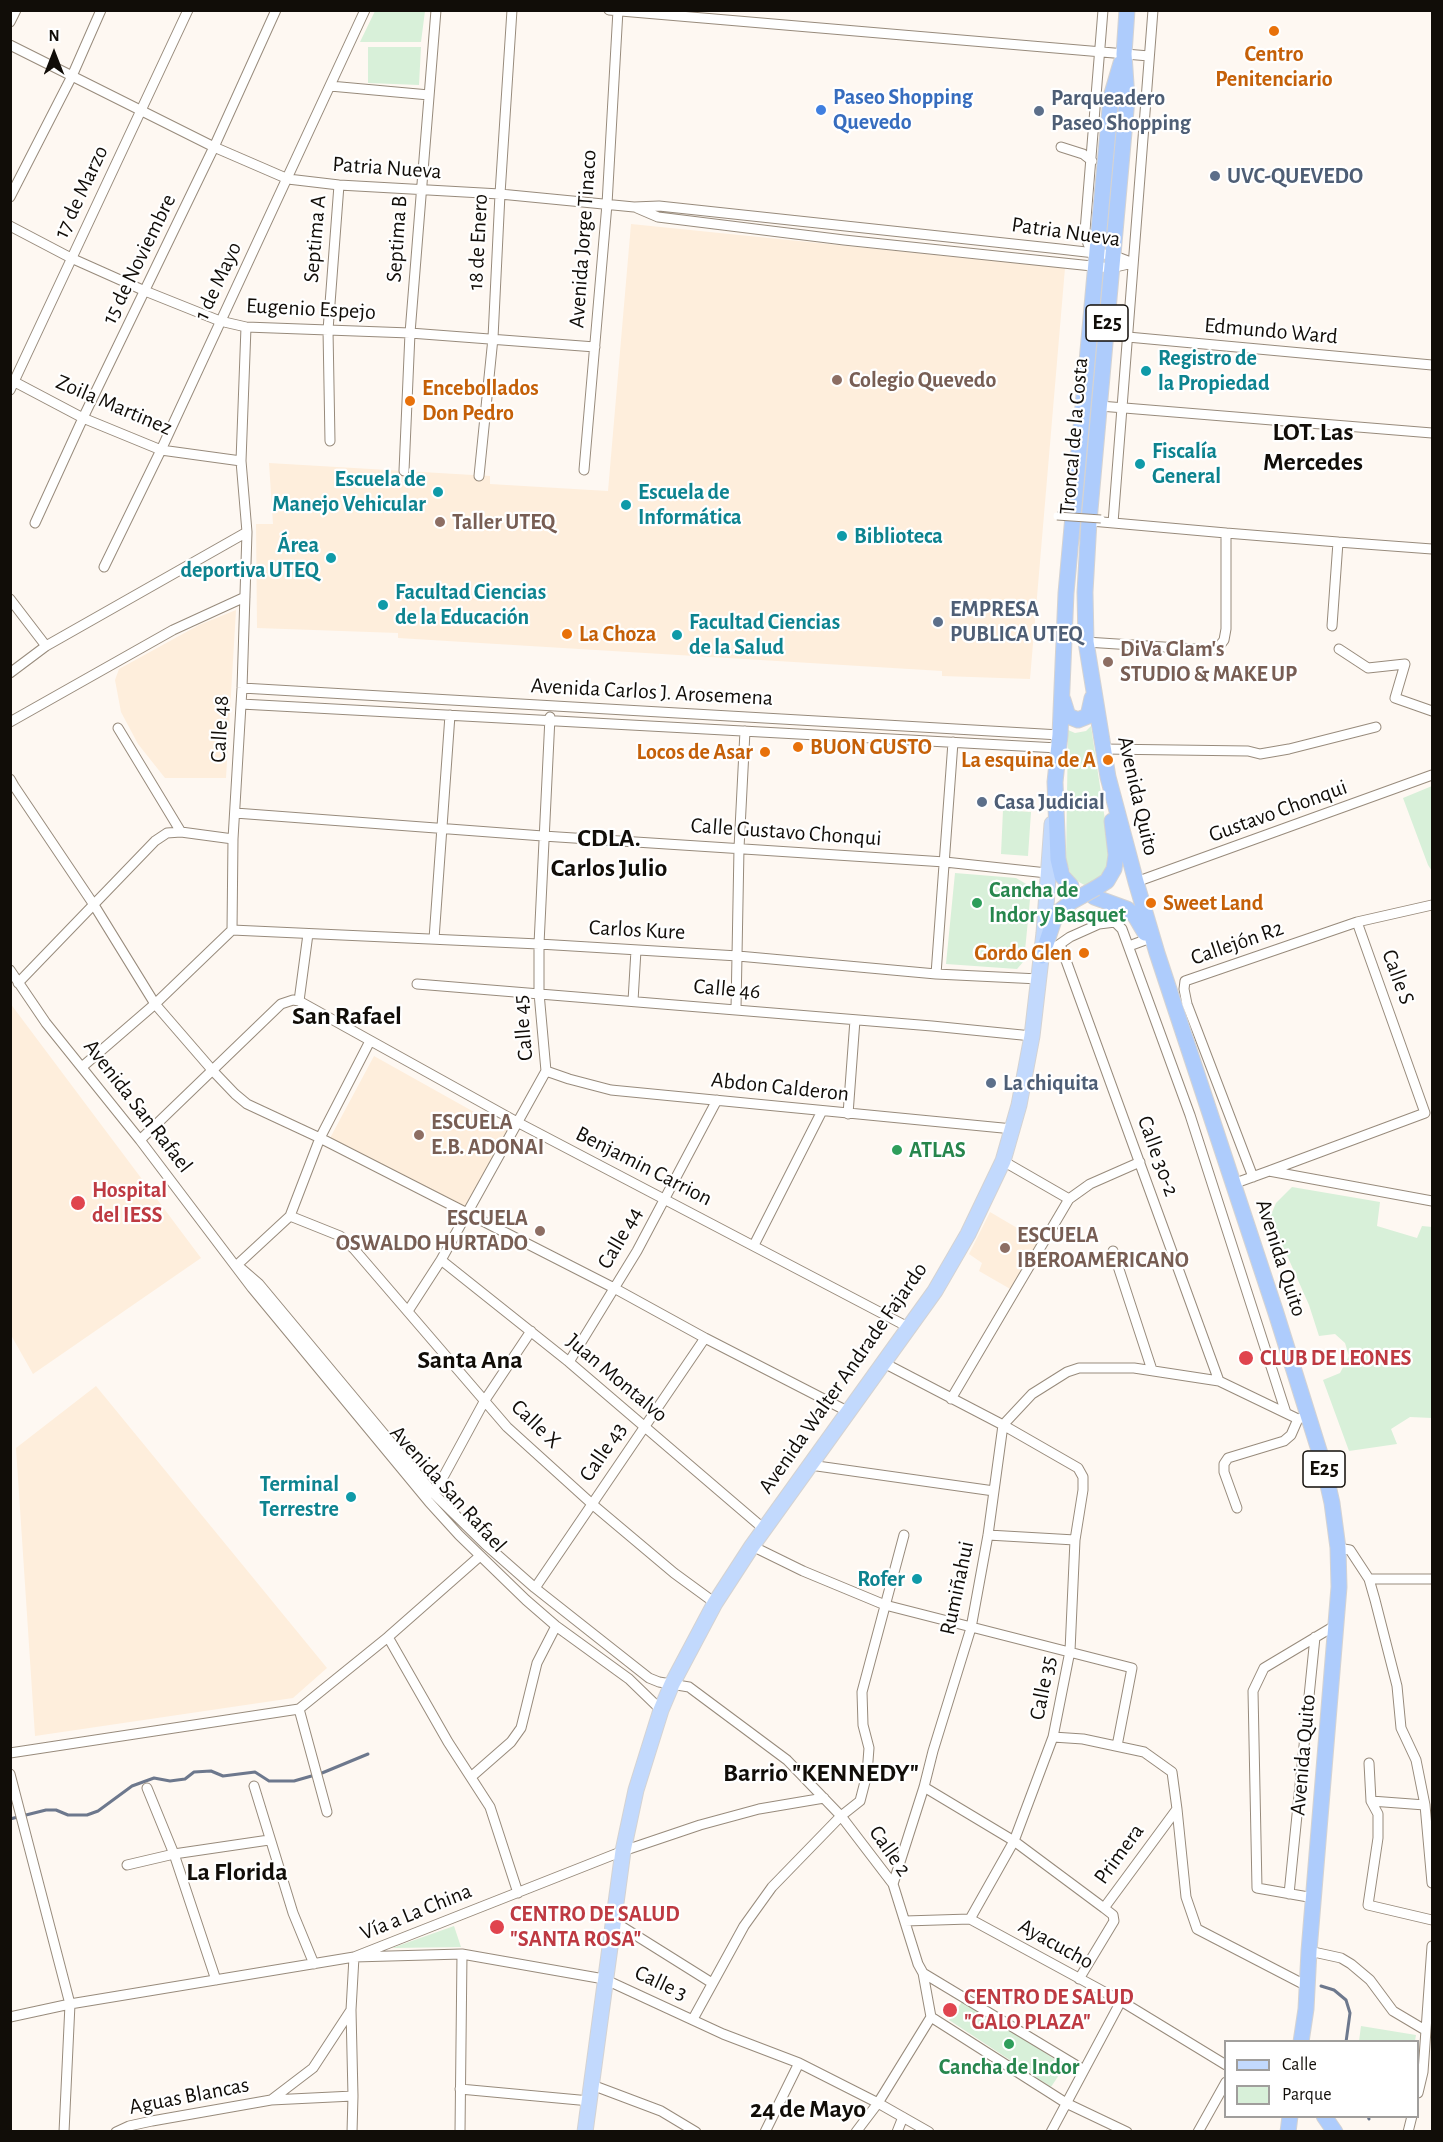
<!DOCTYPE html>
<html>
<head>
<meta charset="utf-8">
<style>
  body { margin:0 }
  #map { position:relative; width:1443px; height:2142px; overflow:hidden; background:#fef8f2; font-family:"Alegreya Sans",sans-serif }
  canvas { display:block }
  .frame { position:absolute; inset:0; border:12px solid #110d08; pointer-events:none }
  .legend { position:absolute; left:1224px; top:2040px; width:195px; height:78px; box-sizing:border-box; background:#fff; border:2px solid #a09e9c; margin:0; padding:8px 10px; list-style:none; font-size:18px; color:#110d08 }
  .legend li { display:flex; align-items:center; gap:12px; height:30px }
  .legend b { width:30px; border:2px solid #a09e9c }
  .north { position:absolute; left:24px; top:24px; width:60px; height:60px; -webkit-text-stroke:4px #fff; paint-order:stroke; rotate:0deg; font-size:16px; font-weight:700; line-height:24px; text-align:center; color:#110d08 }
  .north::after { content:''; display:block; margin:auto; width:21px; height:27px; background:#110d08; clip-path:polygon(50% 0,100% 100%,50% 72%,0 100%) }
</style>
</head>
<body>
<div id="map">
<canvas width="1443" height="2142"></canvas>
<div class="frame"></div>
<ul class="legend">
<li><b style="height:8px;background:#c2d9fd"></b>Calle</li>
<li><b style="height:16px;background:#d8f0d9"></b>Parque</li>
</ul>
<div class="north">N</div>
</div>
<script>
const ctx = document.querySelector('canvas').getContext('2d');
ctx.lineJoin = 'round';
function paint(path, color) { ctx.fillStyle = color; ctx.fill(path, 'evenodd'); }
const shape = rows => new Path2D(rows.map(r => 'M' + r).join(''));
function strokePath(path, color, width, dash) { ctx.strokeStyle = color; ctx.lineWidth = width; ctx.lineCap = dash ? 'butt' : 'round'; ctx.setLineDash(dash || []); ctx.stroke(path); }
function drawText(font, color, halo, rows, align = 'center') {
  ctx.font = font + ' "Alegreya Sans",sans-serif'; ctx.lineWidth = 4.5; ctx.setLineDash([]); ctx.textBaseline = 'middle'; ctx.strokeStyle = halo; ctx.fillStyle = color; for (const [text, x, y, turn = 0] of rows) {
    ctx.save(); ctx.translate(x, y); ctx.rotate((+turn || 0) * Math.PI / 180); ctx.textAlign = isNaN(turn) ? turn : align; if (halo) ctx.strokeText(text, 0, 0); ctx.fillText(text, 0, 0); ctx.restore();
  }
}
paint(shape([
  [631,224,1065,268,1030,679,942,676,942,671,398,638,398,633,257,628,256,524,273,524,269,463,490,476,490,484,608,491],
  [236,610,226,778,165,778,138,744,121,712,115,680,119,669,199,625],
  [10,1003,201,1258,33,1374,11,1335],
  [374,1056,508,1131,464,1210,329,1140],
  [990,1212,1041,1242,1012,1290,979,1271,982,1263,969,1254],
  [96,1386,327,1668,293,1698,35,1736,16,1448]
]), '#feeedc');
paint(shape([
  [375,11,425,11,421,42,360,42],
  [368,47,421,47,419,85,368,83],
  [1091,726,1111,860,1104,874,1086,886,1072,878,1066,860,1068,730,1075,733,1086,731],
  [1432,786,1432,871,1428,865,1403,798],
  [1003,810,1031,812,1028,856,1001,854],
  [955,873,1016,878,1028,885,1031,889,1024,961,1017,969,946,964],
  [1292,1187,1380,1202,1377,1226,1417,1238,1422,1226,1432,1227,1432,1418,1410,1417,1391,1429,1397,1444,1349,1451,1323,1380,1340,1373,1349,1356,1345,1343,1335,1334,1319,1336,1309,1305,1270,1217,1276,1203],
  [454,1926,461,1947,392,1948],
  [964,1999,1065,2066,1051,2087,949,2020],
  [1361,2026,1416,2035,1415,2041,1359,2041]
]), '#d8f0d9');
strokePath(shape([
  [10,1819,46,1810,56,1810,68,1815,87,1815,98,1811,132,1786,154,1778,170,1781,185,1779,194,1772,211,1771,223,1776,255,1772,269,1781,294,1781,322,1773,368,1754],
  [1321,1986,1334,1990,1346,2000,1350,2013,1346,2042],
  [1368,2116,1369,2119]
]), '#6d788d', 3);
const minor = shape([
  [609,10,1149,56],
  [10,22,16,10],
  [10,45,214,147,288,179,339,185,500,194,634,207,659,206,1060,249,1112,255,1133,263],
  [330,86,429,95],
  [1061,147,1083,154,1092,161],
  [10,197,72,76,101,10],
  [637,208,658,217,844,240,1111,268,1133,263],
  [10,226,71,258,145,291,220,321,246,327,410,333,595,347],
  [1097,254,1088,244,1085,231,1103,10],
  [1106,335,1432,365],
  [11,380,83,418,161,450,241,461],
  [10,390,188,10],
  [1100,406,1432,433],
  [330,441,328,330,339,185],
  [584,470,607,204,618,10],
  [404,471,410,333,436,10],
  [479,476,493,338,500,194,512,10],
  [1091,521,1226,533],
  [35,523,83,418,214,147,276,10],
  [1113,523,1153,10],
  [1338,542,1432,549],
  [104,567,161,450,365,10],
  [10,599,46,646,10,673],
  [1086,642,1210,650,1218,648,1224,640,1226,629,1226,533,1338,542,1332,626],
  [46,646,247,532],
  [1339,649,1368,668,1405,664,1395,698,1432,711],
  [242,688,1060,735],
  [241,704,1058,748],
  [10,722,173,630,245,597],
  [118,728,181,832],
  [1103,749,1248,751,1260,754,1289,749,1376,727],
  [10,779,14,786,94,905,155,1004,213,1071,235,1094,247,1104,320,1138,614,1288,705,1338,849,1412],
  [235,813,543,836,945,862,1047,873],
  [1136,882,1432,775],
  [232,930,539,944,738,956,936,974,1039,979],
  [434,939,450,715],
  [1060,944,1219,1381],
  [1129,946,1148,939],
  [1044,955,1070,937,1099,924,1115,922,1122,929,1190,1115,1286,1413],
  [10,970,46,1023,140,1140,252,1288,429,1502,459,1535,526,1600,556,1626,629,1679,661,1710],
  [936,974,953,742],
  [18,983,155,841,167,833,181,832,233,839],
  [417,984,932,1026,1032,1036],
  [299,1001,308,934],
  [633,1001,636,950],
  [736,1009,739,848,745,731],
  [82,1067,155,1004,232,930,233,839,242,688,247,532,241,461,246,327],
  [546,1071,569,1079,611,1090,1013,1129],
  [848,1114,855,1020],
  [140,1140,281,1004,293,1000,299,1001,517,1122,908,1327],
  [1269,1171,1425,1113,1357,922],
  [1253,1177,1187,1004,1184,989,1185,981,1357,922,1432,905],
  [1233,1184,1269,1171,1432,1201],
  [1069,1199,1090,1184,1140,1162],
  [290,1216,320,1138,370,1041],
  [754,1245,822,1111],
  [1113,1251,1152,1370],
  [441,1260,569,1362,764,1529],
  [237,1265,259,1284,434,1494,485,1544,535,1588,649,1678,659,1682,689,1687,787,1760,841,1816,893,1884,918,1964,923,1973,1084,2070],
  [237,1265,290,1216,340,1236,354,1249,507,1427,592,1504,674,1573,715,1603],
  [408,1311,441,1260,546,1071,539,993,539,944,550,717],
  [569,1362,637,1251,717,1100],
  [884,1363,1003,1425,988,1535,971,1628,933,1751,924,1787,893,1884],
  [951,1399,1069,1199,1003,1161],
  [810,1465,994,1491],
  [434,1494,485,1400,531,1331],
  [1237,1508,1224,1472,1224,1464,1228,1458,1284,1441,1291,1435,1298,1419],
  [988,1535,1075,1540],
  [752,1546,803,1571,885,1605,1132,1668,1117,1746],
  [1338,1548,1350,1550,1369,1579,1375,1600,1397,1686,1401,1728,1416,1760,1425,1805,1432,1883],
  [1369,1579,1432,1579],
  [535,1588,705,1338],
  [388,1637,448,1742,490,1807,518,1893],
  [299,1709,327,1812],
  [10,1753,299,1709,388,1637,480,1556],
  [1369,1763,1371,1801,1425,1805],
  [10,1774,70,2004,64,2132],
  [471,1777,511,1742,521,1728,537,1663,556,1626],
  [254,1786,293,1913,314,1964],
  [924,1787,1014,1841,1104,1908,1177,1809,1172,1772,1144,1752,1083,1739,1053,1737],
  [147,1788,174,1854,216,1980],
  [1371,1801,1378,1814,1378,1838,1368,1905,1432,1920],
  [1177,1809,1186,1897,1197,1929,1307,1986],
  [127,1865,174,1854,269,1840],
  [1289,1894,1315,1637],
  [1314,1898,1257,1888,1253,1691,1264,1668,1336,1625],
  [970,1919,1121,2001,1051,2132],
  [613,1921,712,1983],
  [905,1921,970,1919,1014,1841,1053,1737,1070,1651,1075,1540,1083,1490,1083,1477,1078,1468,1003,1425,1032,1394,1067,1372,1079,1368,1134,1368,1219,1381,1298,1419,1309,1416],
  [1309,1951,1341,1958,1351,1964,1370,1980,1393,2011,1425,2030],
  [1079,1979,1114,1921,1113,1915,1104,1908],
  [1121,2001,1226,2065],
  [10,2017,70,2004,354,1957,623,1851,700,1825,759,1809,824,1798],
  [931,2017,1066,2103,1127,2132],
  [693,2019,744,1926,772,1887,841,1816,860,1801,867,1774,869,1748,863,1725,862,1692,904,1535],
  [592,2085,661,2111,696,2132],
  [460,2089,590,2101],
  [1418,2093,1423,2072,1432,1946],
  [271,2100,313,2068,351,2010,354,1957,462,1954,604,1979,723,2034,799,2063,878,2103,929,2132],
  [116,2132,129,2126,152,2121,271,2100,353,2096,351,2010],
  [352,2132,353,2096],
  [460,2132,462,1954],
  [765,2132,799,2063],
  [856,2132,878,2103,931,2017,923,1973],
  [897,2132,903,2117],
  [1198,2132,1226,2082],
  [1408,2132,1412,2116]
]);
const primary = shape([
  [585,2132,623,1851,636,1790,661,1710,672,1684,715,1603,752,1546,935,1291,968,1234,1003,1161,1019,1105,1032,1036,1044,933,1052,824]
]);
const trunk = shape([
  [1127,10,1124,54,1127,99,1089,521,1085,592,1086,642,1108,777,1136,882,1157,953,1276,1313,1323,1463,1332,1503,1338,1548,1339,1587,1309,1951,1306,2009,1301,2042],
  [1063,700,1068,716,1078,720,1088,716,1092,698],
  [1071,886,1062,876,1058,859,1055,782,1060,735,1066,593,1111,97,1121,63],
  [1096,888,1107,881,1114,869,1116,855,1112,821],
  [1094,897,1127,909,1135,916,1145,933],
  [1042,956,1056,914,1071,902],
  [1324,2116,1335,2132],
  [1288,2132,1290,2116]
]);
strokePath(minor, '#988b7c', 11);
strokePath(primary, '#d4d3d3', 17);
strokePath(trunk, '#d4d3d3', 17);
strokePath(minor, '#fff', 9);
strokePath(primary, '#c2d9fd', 15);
strokePath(trunk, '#aeccfc', 15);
const pedestrianBridge = shape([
  [1057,516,1101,519]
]);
const trunkBridge = shape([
  [1071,902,1096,888]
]);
strokePath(pedestrianBridge, '#988b7c', 9, []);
strokePath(trunkBridge, '#d4d3d3', 17, []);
strokePath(pedestrianBridge, '#fff', 7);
strokePath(trunkBridge, '#aeccfc', 15);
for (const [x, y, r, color] of [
  [1274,31,6,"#e8710a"],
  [821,110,6,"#3f7fe0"],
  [1039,111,6,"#5c6f8a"],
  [1215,176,6,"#5c6f8a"],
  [1146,371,6,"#0f9aa8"],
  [837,380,6,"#8d6e63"],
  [410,401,6,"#e8710a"],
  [1140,464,6,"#0f9aa8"],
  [438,492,6,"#0f9aa8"],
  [626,505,6,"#0f9aa8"],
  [440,522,6,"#8d6e63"],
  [842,536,6,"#0f9aa8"],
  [331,558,6,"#0f9aa8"],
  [383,605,6,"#0f9aa8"],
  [938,622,6,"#5c6f8a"],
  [567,634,6,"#e8710a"],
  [677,635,6,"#0f9aa8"],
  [1108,662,6,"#8d6e63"],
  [798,747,6,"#e8710a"],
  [765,752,6,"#e8710a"],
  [1108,760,6,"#e8710a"],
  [982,802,6,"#5c6f8a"],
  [977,903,6,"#2e9e5b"],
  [1151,903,6,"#e8710a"],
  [1084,953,6,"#e8710a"],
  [991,1083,6,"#5c6f8a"],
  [419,1135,6,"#8d6e63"],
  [897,1150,6,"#2e9e5b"],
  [78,1203,8,"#e0444e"],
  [540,1231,6,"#8d6e63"],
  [1005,1248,6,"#8d6e63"],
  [1246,1358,8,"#e0444e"],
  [351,1497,6,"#0f9aa8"],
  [917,1579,6,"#0f9aa8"],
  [497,1927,8,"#e0444e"],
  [950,2010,8,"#e0444e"],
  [1009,2044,6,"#2e9e5b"]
]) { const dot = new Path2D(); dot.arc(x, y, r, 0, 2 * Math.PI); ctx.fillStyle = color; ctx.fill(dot); strokePath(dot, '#fff', 2); }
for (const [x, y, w] of [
  [1107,323,42],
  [1324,1469,42]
]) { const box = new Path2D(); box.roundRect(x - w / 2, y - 18, w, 36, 4.5); ctx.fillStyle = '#fff'; ctx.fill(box); strokePath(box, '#110d08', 1.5); }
drawText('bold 21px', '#110d08', null, [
  ["E25",1107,323],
  ["E25",1324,1469]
]);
drawText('bold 22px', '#c56008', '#fff', [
  ["Centro",1274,54,"center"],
  ["Penitenciario",1274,79,"center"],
  ["Encebollados",422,388],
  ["Don Pedro",422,413],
  ["La Choza",579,634],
  ["BUON GUSTO",810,747],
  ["Locos de Asar",753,752,"right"],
  ["La esquina de A",1096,760,"right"],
  ["Sweet Land",1163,903],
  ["Gordo Glen",1072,953,"right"]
], 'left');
drawText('bold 22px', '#366cbe', '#fff', [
  ["Paseo Shopping",833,97],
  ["Quevedo",833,122]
], 'left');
drawText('bold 22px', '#4e5e75', '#fff', [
  ["Parqueadero",1051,98],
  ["Paseo Shopping",1051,123],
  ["UVC-QUEVEDO",1227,176],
  ["EMPRESA",950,609],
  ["PUBLICA UTEQ",950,634],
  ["Casa Judicial",994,802],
  ["La chiquita",1003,1083]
], 'left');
drawText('22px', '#110d08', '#fff', [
  ["Patria Nueva",387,168,4],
  ["17 de Marzo",81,192,-65],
  ["Patria Nueva",1066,232,8],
  ["Septima A",315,239,-85],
  ["Septima B",397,239,-86],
  ["Avenida Jorge Tinaco",583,239,-86],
  ["18 de Enero",478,242,-87],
  ["15 de Noviembre",139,259,-64],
  ["1 de Mayo",218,281,-65],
  ["Eugenio Espejo",311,309,3],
  ["Edmundo Ward",1271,331,5],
  ["Zoila Martinez",114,405,23],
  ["Troncal de la Costa",1074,436,-85],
  ["Avenida Carlos J. Arosemena",652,692,3],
  ["Calle 48",220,729,-87],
  ["Avenida Quito",1138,796,77],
  ["Gustavo Chonqui",1278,811,-20],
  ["Calle Gustavo Chonqui",786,832,4],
  ["Carlos Kure",637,930,3],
  ["Callejón R2",1237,943,-19],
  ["Calle S",1398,977,70],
  ["Calle 46",727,989,5],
  ["Calle 45",523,1028,-95],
  ["Abdon Calderon",780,1087,6],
  ["Avenida San Rafael",138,1106,52],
  ["Calle 30-2",1158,1156,70],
  ["Benjamin Carrion",644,1166,27],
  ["Calle 44",620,1238,-60],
  ["Avenida Quito",1281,1258,72],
  ["Juan Montalvo",617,1378,40],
  ["Avenida Walter Andrade Fajardo",843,1378,-55],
  ["Calle X",536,1424,44],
  ["Calle 43",603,1452,-56],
  ["Avenida San Rafael",448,1489,48],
  ["Rumiñahui",957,1588,-78],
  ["Calle 35",1043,1688,-79],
  ["Avenida Quito",1303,1755,-85],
  ["Calle 2",890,1851,55],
  ["Primera",1119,1854,-54],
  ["Vía a La China",416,1912,-22],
  ["Ayacucho",1056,1944,29],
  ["Calle 3",661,1983,25],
  ["Aguas Blancas",189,2096,-11]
]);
drawText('bold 22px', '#0d838f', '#fff', [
  ["Registro de",1158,358],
  ["la Propiedad",1158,383],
  ["Fiscalía",1152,451],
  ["General",1152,476],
  ["Escuela de",426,479,"right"],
  ["Manejo Vehicular",426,504,"right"],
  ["Escuela de",638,492],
  ["Informática",638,517],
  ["Biblioteca",854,536],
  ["Área",319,545,"right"],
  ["deportiva UTEQ",319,570,"right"],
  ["Facultad Ciencias",395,592],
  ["de la Educación",395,617],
  ["Facultad Ciencias",689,622],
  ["de la Salud",689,647],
  ["Terminal",339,1484,"right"],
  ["Terrestre",339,1509,"right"],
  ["Rofer",905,1579,"right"]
], 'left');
drawText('bold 22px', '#785e54', '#fff', [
  ["Colegio Quevedo",849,380],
  ["Taller UTEQ",452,522],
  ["DiVa Glam's",1120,649],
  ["STUDIO & MAKE UP",1120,674],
  ["ESCUELA",431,1122],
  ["E.B. ADONAI",431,1147],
  ["ESCUELA",528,1218,"right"],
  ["OSWALDO HURTADO",528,1243,"right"],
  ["ESCUELA",1017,1235],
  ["IBEROAMERICANO",1017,1260]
], 'left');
drawText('bold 22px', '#27864d', '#fff', [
  ["Cancha de",989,890],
  ["Indor y Basquet",989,915],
  ["ATLAS",909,1150],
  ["Cancha de Indor",1009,2067,"center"]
], 'left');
drawText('bold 22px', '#be3a42', '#fff', [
  ["Hospital",92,1190],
  ["del IESS",92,1215],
  ["CLUB DE LEONES",1260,1358],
  ["CENTRO DE SALUD",510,1914],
  ["\"SANTA ROSA\"",510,1939],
  ["CENTRO DE SALUD",964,1997],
  ["\"GALO PLAZA\"",964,2022]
], 'left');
drawText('bold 26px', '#110d08', '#fff', [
  ["LOT. Las",1313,432],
  ["Mercedes",1313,462],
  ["CDLA.",609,838],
  ["Carlos Julio",609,868],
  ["San Rafael",347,1016],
  ["Santa Ana",470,1360],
  ["Barrio \"KENNEDY\"",821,1773],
  ["La Florida",237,1872],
  ["24 de Mayo",808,2109]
]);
</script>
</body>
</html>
